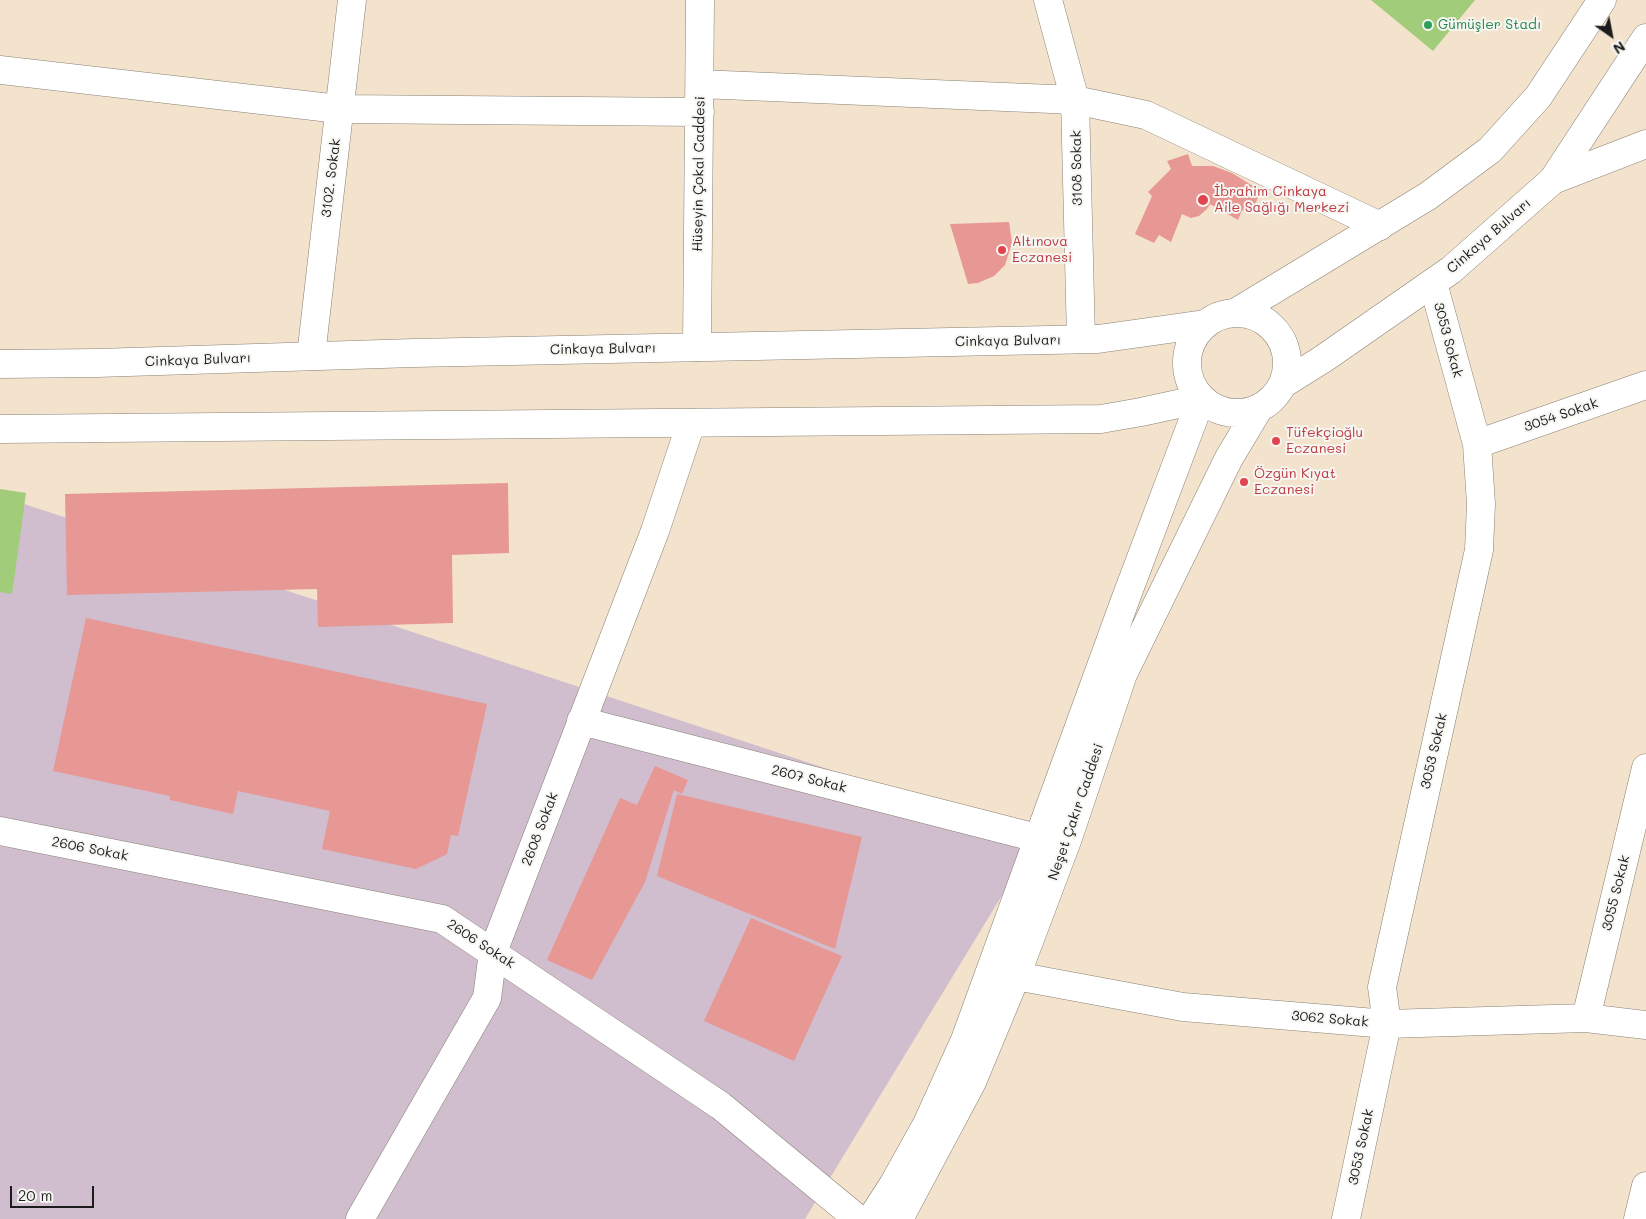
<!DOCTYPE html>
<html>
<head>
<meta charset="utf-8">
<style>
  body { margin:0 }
  #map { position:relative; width:1646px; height:1219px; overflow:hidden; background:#f4e3cc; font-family:Mali,sans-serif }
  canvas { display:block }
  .north { position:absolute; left:1586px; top:10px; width:50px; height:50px; -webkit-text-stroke:4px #f6f6f2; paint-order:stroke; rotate:147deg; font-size:14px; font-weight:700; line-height:20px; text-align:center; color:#1c1c1c }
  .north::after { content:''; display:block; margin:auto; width:18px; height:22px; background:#1c1c1c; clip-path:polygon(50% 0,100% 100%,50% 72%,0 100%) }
  .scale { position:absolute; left:10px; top:1186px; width:84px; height:22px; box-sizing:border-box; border:2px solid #1c1c1c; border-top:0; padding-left:6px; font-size:15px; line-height:18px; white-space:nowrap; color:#1c1c1c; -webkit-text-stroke:4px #f6f6f2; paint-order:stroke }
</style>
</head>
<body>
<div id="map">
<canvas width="1646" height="1219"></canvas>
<div class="north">N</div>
<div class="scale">20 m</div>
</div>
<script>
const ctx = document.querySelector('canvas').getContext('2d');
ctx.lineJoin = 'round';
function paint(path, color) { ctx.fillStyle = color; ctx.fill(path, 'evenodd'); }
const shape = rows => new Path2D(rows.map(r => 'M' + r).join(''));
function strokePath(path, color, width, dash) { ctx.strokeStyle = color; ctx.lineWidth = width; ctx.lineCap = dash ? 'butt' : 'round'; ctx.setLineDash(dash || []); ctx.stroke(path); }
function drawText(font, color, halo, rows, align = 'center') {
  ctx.font = font + ' Mali,sans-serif'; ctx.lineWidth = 4; ctx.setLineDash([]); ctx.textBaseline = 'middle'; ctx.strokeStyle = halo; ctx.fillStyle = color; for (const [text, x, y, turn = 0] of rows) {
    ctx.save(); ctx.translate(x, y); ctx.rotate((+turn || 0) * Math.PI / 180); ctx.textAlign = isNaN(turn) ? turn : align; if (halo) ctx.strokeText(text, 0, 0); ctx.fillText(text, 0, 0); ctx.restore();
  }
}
paint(shape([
  [0,496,1037,838,805,1219,0,1219]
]), '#d0bdcd');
paint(shape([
  [1371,0,1475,0,1433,51],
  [0,489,26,493,12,594,0,592]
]), '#a1cc79');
paint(shape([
  [1188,154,1192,166,1213,166,1232,173,1261,191,1251,213,1242,210,1238,220,1210,204,1207,209,1199,216,1191,218,1182,214,1171,242,1159,235,1154,243,1135,234,1152,196,1148,192,1171,169,1167,161],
  [1009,222,1012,243,1005,265,994,276,978,283,968,284,950,224],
  [508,483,509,553,452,555,453,623,318,627,317,589,67,595,65,494],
  [86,618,487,704,458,836,451,835,447,854,416,869,322,849,330,811,238,791,233,814,170,800,170,796,53,771],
  [655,766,688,780,682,794,674,790,645,882,592,980,547,960,620,798,637,805],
  [677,794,862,837,835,949,657,876],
  [751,918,842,956,794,1061,704,1021]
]), '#e79794');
const minor = shape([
  [1048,0,1075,100,1081,339],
  [0,70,339,109,700,112],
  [700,84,1075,100,1146,115,1380,226],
  [1553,180,1646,144],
  [697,347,700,0],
  [311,356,352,0],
  [1477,444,1646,385],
  [581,721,1037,838],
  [0,831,442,919,721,1106,858,1219],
  [1016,976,1183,1007,1387,1024,1586,1018,1646,1025],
  [1586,1018,1646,768],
  [360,1219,487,998,493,952,655,531,691,423],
  [1346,1219,1387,1024,1382,987,1479,550,1481,504,1477,444,1433,283],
  [1638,1219,1646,1186]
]);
const major = shape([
  [1235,313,1428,196,1490,150,1538,97,1602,0],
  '1187 363a50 50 0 1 1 100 0a50 50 0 1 1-100 0Z',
  [0,364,97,363,414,353,1098,339,1205,324],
  [1283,384,1323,359,1451,270,1553,180,1646,38],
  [0,429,1101,419,1141,412,1201,399],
  [871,1219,893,1185,927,1124,965,1040,1127,595,1201,399],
  [899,1219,972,1082,1016,976,1068,838,1123,674,1229,458,1259,408]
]);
strokePath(minor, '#888074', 29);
strokePath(major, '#888074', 29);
strokePath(minor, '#fff', 28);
strokePath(major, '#fff', 28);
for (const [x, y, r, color] of [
  [1428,25,5,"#2e9e5b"],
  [1203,200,6,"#e0444e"],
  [1002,250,5,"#e0444e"],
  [1276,441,5,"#e0444e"],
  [1244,482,5,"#e0444e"]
]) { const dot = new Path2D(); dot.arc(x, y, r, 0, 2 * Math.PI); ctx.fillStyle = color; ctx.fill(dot); strokePath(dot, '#f6f6f2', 2); }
drawText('14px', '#27864d', '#f6f6f2', [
  ["Gümüşler Stadı",1438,25]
], 'left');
drawText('14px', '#1c1c1c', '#f6f6f2', [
  ["3108 Sokak",1077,168,-91],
  ["Hüseyin Çokal Caddesi",699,174,-89],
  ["3102. Sokak",331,178,-83],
  ["Cinkaya Bulvarı",1489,236,-41],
  ["3053 Sokak",1448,340,75],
  ["Cinkaya Bulvarı",1008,341,-1],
  ["Cinkaya Bulvarı",603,349,-1],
  ["Cinkaya Bulvarı",198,360,-2],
  ["3054 Sokak",1561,415,-19],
  ["3053 Sokak",1434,751,-77],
  ["2607 Sokak",809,779,14],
  ["Neşet Çakır Caddesi",1076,812,-71],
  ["2608 Sokak",540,829,-69],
  ["2606 Sokak",90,849,11],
  ["3055 Sokak",1616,893,-76],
  ["2606 Sokak",481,944,33],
  ["3062 Sokak",1330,1019,5],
  ["3053 Sokak",1361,1147,-78]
]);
drawText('14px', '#be3a42', '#f6f6f2', [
  ["İbrahim Cinkaya",1214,192],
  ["Aile Sağlığı Merkezi",1214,208],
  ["Altınova",1012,242],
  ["Eczanesi",1012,258],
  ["Tüfekçioğlu",1286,433],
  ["Eczanesi",1286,449],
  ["Özgün Kıyat",1254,474],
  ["Eczanesi",1254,490]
], 'left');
</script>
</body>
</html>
